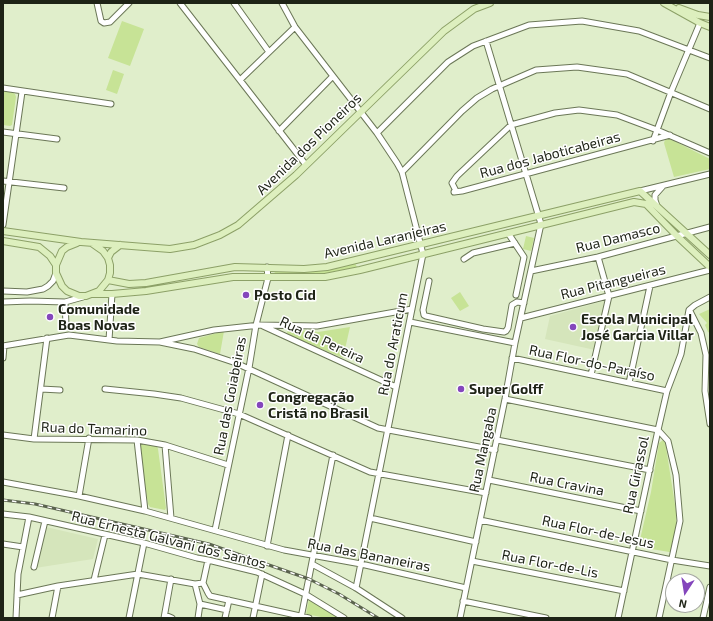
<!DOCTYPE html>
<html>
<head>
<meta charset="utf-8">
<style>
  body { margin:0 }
  #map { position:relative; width:713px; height:621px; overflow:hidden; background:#e0eecb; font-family:"Exo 2",sans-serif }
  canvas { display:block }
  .frame { position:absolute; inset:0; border:4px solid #1e2316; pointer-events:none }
  .north { position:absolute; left:665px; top:573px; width:40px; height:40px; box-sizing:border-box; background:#fff; border:1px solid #a5a7a2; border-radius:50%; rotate:192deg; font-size:11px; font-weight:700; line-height:16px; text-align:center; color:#1e2316 }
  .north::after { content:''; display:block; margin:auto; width:14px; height:18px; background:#8446bc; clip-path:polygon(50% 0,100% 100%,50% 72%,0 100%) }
</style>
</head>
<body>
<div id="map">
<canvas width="713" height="621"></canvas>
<div class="frame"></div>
<div class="north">N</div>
</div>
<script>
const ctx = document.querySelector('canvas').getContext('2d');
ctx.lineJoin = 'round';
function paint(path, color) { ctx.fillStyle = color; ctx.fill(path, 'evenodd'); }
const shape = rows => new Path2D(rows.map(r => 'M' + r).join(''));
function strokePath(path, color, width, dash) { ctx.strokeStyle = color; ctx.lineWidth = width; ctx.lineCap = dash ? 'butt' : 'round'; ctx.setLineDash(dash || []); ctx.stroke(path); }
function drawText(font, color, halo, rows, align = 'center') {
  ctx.font = font + ' "Exo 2",sans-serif'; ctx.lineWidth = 3; ctx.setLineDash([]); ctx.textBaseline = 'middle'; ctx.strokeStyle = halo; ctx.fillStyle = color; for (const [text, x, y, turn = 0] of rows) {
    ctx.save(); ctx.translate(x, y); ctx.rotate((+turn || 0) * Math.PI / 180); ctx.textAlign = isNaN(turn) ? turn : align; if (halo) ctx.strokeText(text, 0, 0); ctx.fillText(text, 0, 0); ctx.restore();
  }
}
paint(shape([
  [604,301,595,350,545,339,550,316],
  [46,527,98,539,93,559,35,568]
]), '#d5e5bb');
paint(shape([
  [122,21,144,29,130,66,108,58],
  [113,70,124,74,117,94,106,90],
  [3,91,10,91,15,94,16,97,12,125,10,126,3,125],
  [666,137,710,159,710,169,674,177,664,143],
  [526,236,534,238,531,251,523,249],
  [355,263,357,267,330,273,284,274,275,274,274,270],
  [460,292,469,306,460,311,451,298],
  [710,309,710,333,708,332,705,325,707,323,699,314],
  [350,327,343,358,288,335,287,333,288,330,290,329,318,332],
  [224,331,220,354,199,347,197,344,199,338],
  [663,440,665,441,676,511,676,527,672,552,669,552,640,547,639,544,651,492,659,443],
  [143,443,157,446,158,449,166,508,165,510,150,507,148,504,139,446],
  [309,599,340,618,326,618,306,614]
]), '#c7e396');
const minor = shape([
  [97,3,101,21,104,23,110,22,129,3],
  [180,3,306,165],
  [234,3,269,52],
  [282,3,295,27,377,133,397,163,402,172,423,254,356,588],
  [240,80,295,27],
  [3,88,111,104],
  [279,131,333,76],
  [3,132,57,139],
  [377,133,448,62,473,46,529,25,582,21,639,31,710,58],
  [653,141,671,92,700,23],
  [402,172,462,111,477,98,492,89,536,70,577,67,627,74,710,109],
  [3,181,64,188],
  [456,191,452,183,457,176,511,125,555,113,579,110,617,115,657,130,710,153],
  [640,191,710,174],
  [454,192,462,191,670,135],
  [657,206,655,200,655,195,663,186],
  [3,225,22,92],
  [508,233,524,257,516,295],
  [464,259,473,253,515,243],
  [531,271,598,257,710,227],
  [429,281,423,310,424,315,426,316,483,329,504,332,506,331,508,328,512,305,517,302,524,303],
  [3,291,27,292,43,289,48,286,53,281,56,273],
  [3,302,30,301,65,302,83,297],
  [65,302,66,325],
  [690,311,701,333,706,355,705,391,710,424],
  [521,318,710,270],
  [410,322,515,343],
  [263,326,396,387],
  [109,340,112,294],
  [160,342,214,330,260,325,317,326,412,309],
  [3,346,69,335,117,341,160,342,194,349,236,363,378,428,495,450],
  [3,358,4,346],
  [512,358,667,391],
  [591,375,609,296,598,257],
  [629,383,650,286],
  [41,389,60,390],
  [105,389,154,394,181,398,239,414,370,472,486,493],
  [505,399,658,430],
  [658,430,668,441,676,475,680,521,659,618],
  [3,435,34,439,137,440,165,445,228,465],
  [34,439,47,338],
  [137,440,145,511],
  [497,440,650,470],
  [165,445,171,518],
  [489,480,641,511],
  [3,482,79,496,145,511,284,550,361,564,466,588],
  [79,496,89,438],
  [3,514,29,517,144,543,197,558,208,560,257,572,305,594,344,618],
  [370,518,476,542],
  [480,520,672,560,710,566],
  [215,530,249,368,256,325,268,278,267,267],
  [3,544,23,547],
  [267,546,288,435],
  [472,561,624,591],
  [312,564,356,588,402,618],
  [34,567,45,521],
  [94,580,105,535],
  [203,583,208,560],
  [195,584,200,604,227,610],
  [17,595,58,586,138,574,195,584,203,583,208,593,210,596,309,618],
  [463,601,546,618],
  [165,615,172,618],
  [16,618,18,574,29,517],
  [52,618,58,586],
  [129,618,144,543],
  [164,618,171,579],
  [198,618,200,604],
  [225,618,229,600],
  [253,618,262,574],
  [301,618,333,455],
  [460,618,505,399,515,343,541,224,486,41],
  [618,618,658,430,667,391,681,354,689,310,695,305,710,297],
  [703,618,710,587]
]);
const major = shape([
  [664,3,700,23,710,27],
  [679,8,698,15,710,17],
  [3,231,81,242,170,249,194,245,220,235,238,225,296,175,444,31,474,9,490,3],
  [3,241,39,247,50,256,56,265],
  [77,243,67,247,62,251,56,265,56,273,62,286,67,291,79,296,86,296,99,291,108,280,110,273,110,265,108,258,103,251,93,244],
  [108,258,111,252,120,245],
  [108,280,129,284,146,283,235,267,304,269,327,267,640,191,710,255],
  [93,294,112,294,146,291,233,277,325,277,360,270,634,202,646,204,677,236,710,267]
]);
strokePath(minor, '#6b7757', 7);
strokePath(major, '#8ca067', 8);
strokePath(minor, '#fff', 5);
strokePath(major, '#ddefbe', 6);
const rail = shape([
  [3,500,35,504,209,544,309,579,339,594,378,618]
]);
strokePath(rail, '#5b634f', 3);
strokePath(rail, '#fff', 1.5, [4.5]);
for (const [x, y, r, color] of [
  [246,295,4,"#8446bc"],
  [50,317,4,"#8446bc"],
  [573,327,4,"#8446bc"],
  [461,389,4,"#8446bc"],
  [260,405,4,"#8446bc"]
]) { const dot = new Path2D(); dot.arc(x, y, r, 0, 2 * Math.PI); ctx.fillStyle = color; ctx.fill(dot); strokePath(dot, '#fff', 1.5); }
drawText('14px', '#1e2316', '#fff', [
  ["Avenida dos Pioneiros",309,144,-44],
  ["Rua dos Jaboticabeiras",550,155,-15],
  ["Rua Damasco",618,238,-14],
  ["Avenida Laranjeiras",385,240,-13],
  ["Rua Pitangueiras",613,282,-14],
  ["Rua da Pereira",322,340,25],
  ["Rua do Araticum",393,344,-79],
  ["Rua Flor-do-Paraíso",592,363,12],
  ["Rua das Goiabeiras",230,396,-79],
  ["Rua do Tamarino",94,429,2],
  ["Rua Mangaba",483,450,-78],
  ["Rua Girassol",636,475,-78],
  ["Rua Cravina",567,484,11],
  ["Rua Flor-de-Jesus",598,532,12],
  ["Rua Ernesta Galvani dos Santos",169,540,14],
  ["Rua das Bananeiras",369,555,11],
  ["Rua Flor-de-Lis",550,564,11]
]);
drawText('bold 14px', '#1e2316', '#fff', [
  ["Posto Cid",254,295],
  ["Comunidade",58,309],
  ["Boas Novas",58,325],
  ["Escola Municipal",581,319],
  ["José Garcia Villar",581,335],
  ["Super Golff",469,389],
  ["Congregação",268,397],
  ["Cristã no Brasil",268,413]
], 'left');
</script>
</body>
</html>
